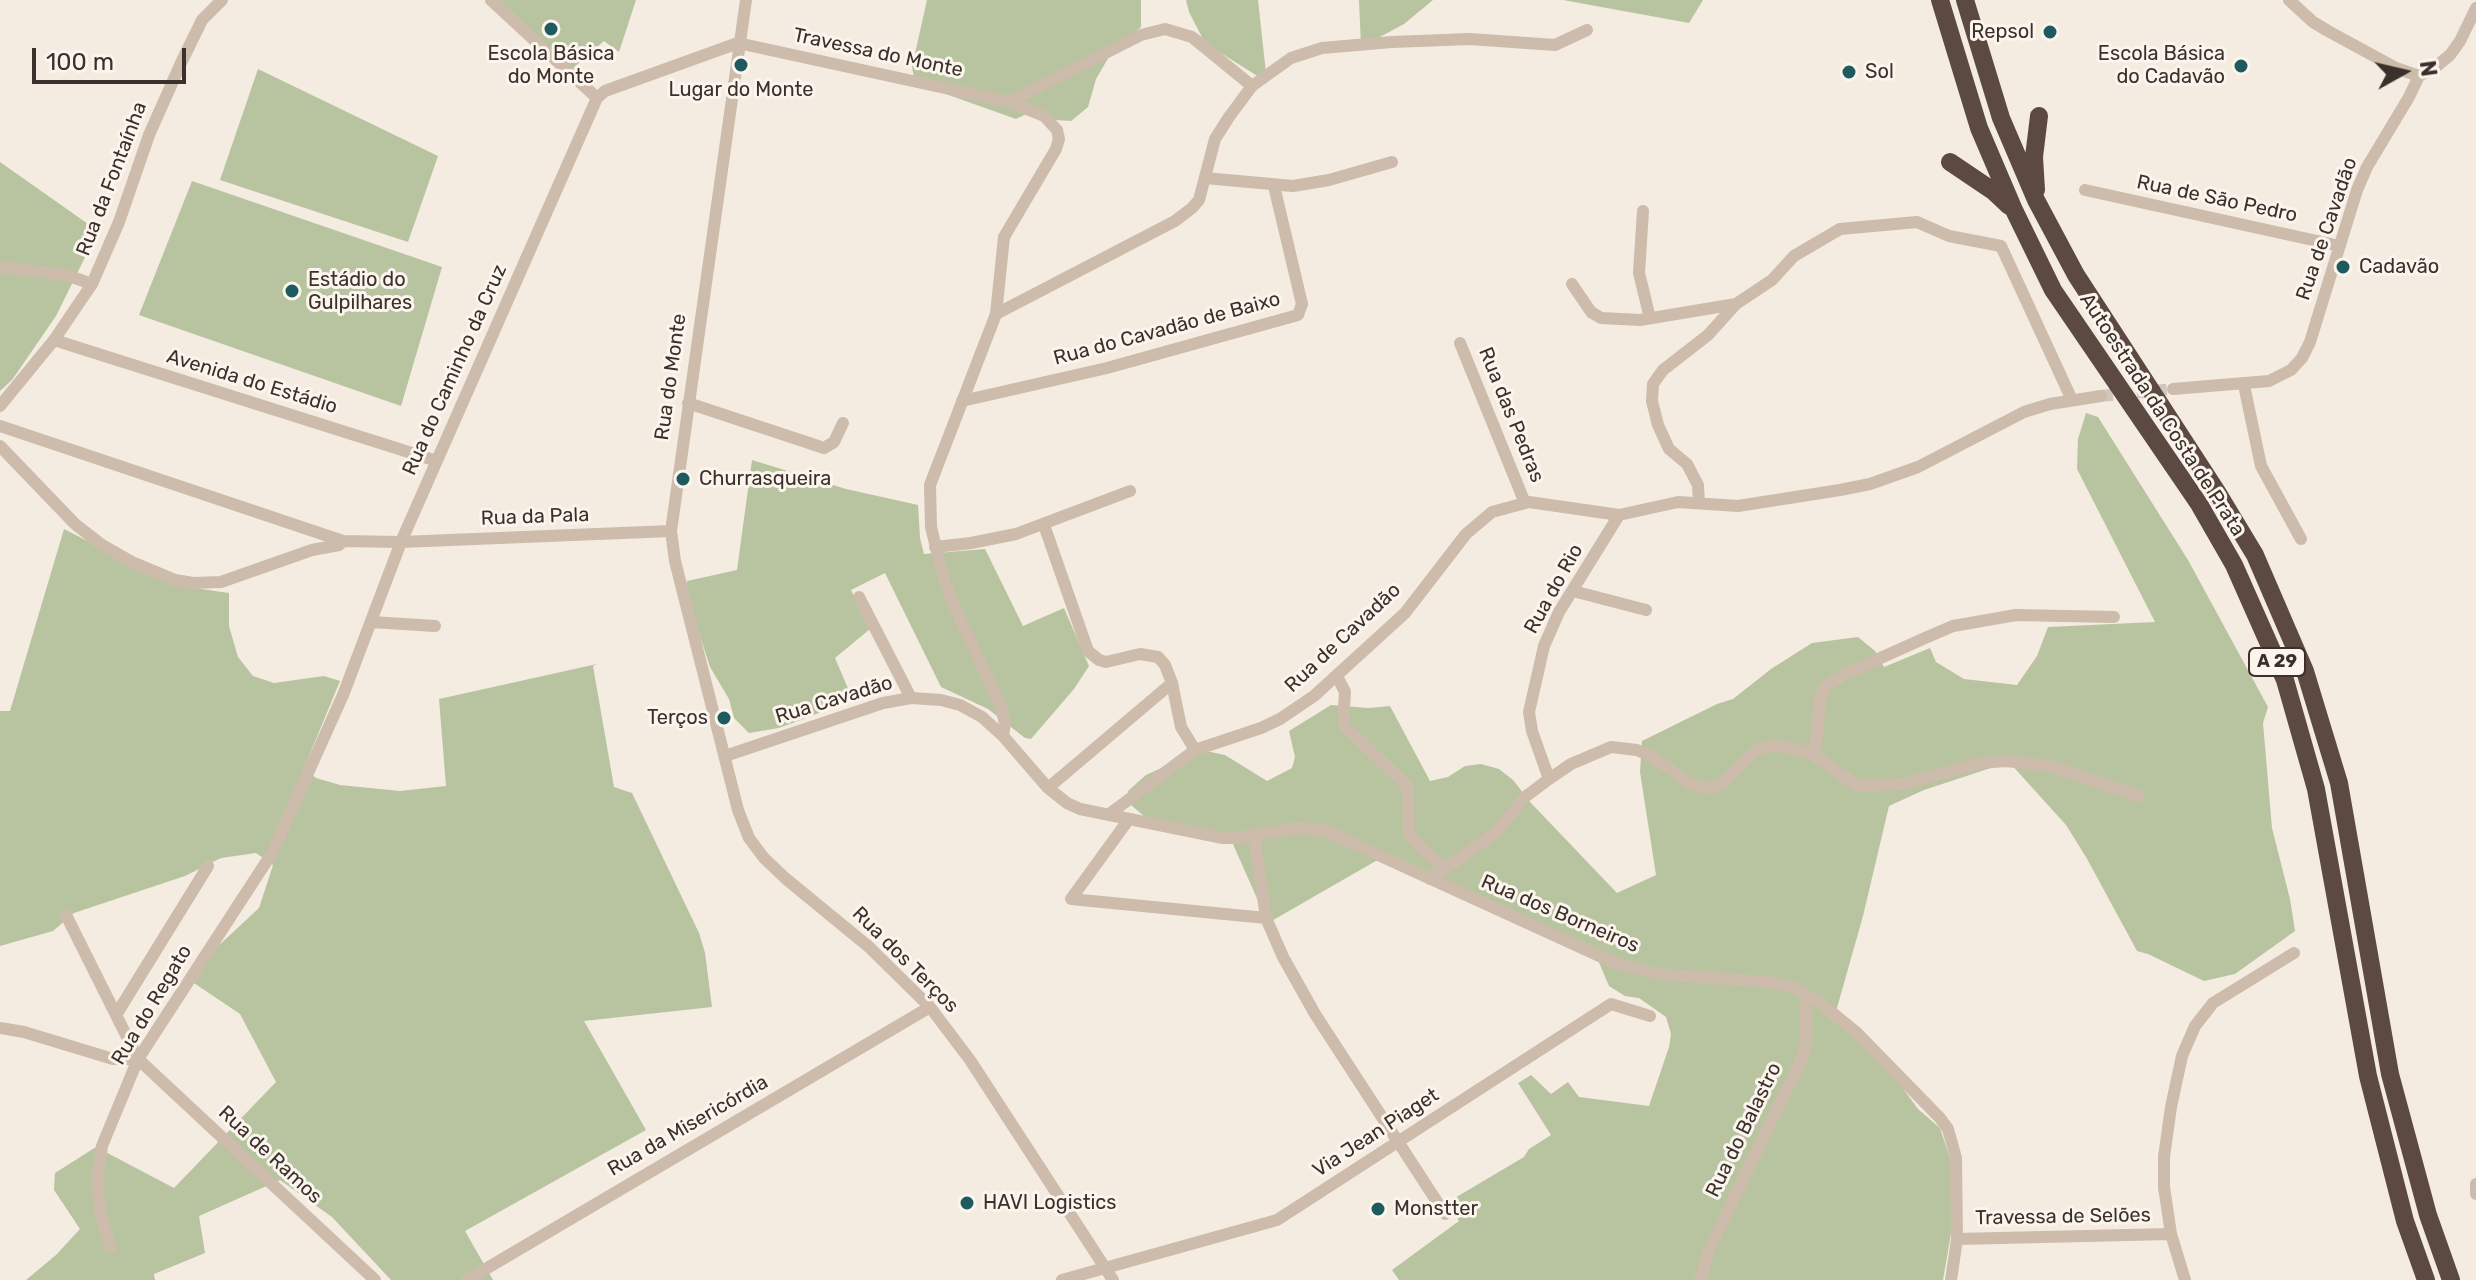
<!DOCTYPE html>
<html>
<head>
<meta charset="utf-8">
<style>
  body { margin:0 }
  #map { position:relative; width:2476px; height:1280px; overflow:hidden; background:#f4ebe1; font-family:Rubik,sans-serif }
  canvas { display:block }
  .north { position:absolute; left:2364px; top:32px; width:80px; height:80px; -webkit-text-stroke:6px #fbf5ee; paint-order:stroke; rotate:82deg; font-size:22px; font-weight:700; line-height:32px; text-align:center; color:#3b302b }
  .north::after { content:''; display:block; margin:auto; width:28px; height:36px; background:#3b302b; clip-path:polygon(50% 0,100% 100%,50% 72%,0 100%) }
  .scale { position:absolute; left:32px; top:48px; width:154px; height:36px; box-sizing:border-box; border:4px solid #3b302b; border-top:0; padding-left:10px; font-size:24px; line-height:28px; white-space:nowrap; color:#3b302b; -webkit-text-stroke:6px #fbf5ee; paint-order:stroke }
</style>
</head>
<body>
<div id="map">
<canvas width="2476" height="1280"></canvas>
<div class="north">N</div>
<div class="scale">100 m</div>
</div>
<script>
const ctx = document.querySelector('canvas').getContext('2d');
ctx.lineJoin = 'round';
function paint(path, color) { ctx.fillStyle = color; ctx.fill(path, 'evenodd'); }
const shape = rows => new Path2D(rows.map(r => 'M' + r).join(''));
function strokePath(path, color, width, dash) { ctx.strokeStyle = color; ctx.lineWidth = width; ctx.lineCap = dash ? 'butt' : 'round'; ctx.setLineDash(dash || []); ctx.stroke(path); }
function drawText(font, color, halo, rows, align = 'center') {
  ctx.font = font + ' Rubik,sans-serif'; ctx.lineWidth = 6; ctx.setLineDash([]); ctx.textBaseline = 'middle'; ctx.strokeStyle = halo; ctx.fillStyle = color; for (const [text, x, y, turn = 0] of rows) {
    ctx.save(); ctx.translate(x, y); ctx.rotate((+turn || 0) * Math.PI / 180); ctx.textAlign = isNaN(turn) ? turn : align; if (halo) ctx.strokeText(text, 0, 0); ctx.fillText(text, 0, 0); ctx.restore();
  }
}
paint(shape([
  [497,0,636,0,619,52,604,41,572,69],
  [927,0,1141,0,1141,27,1110,55,1096,79,1088,107,1071,121,1055,120,1035,110,1016,119,915,83,912,67],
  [1186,0,1258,0,1267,82,1205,43,1189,12],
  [1359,0,1433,0,1404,24,1361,47],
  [1563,0,1703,0,1689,23],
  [258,69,438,156,408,242,220,180],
  [0,162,98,231,56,316,12,380,0,391],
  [192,181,442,267,401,406,139,315],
  [2086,413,2098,417,2188,560,2268,707,2263,723,2272,828,2290,899,2295,931,2235,974,2204,981,2148,954,2137,951,2086,857,2066,825,2009,762,1924,790,1889,806,1863,916,1835,1015,1902,1087,1918,1109,1940,1128,1951,1161,1954,1216,1943,1280,1399,1280,1392,1270,1459,1221,1448,1202,1524,1157,1529,1149,1551,1135,1518,1083,1531,1075,1551,1094,1568,1082,1579,1097,1649,1106,1669,1047,1671,1034,1666,1017,1639,998,1625,996,1609,986,1593,948,1388,854,1268,923,1232,842,1145,817,1131,805,1128,791,1146,775,1201,750,1225,755,1267,781,1292,768,1295,757,1289,731,1331,705,1368,708,1390,706,1430,781,1448,777,1465,766,1481,764,1499,769,1513,780,1531,803,1617,893,1656,875,1640,772,1642,741,1717,704,1733,699,1771,669,1812,643,1858,637,1875,651,1884,667,1930,648,1936,662,1964,679,2017,685,2037,656,2048,627,2155,622,2077,469,2078,439],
  [752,460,846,489,918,505,920,538,924,554,985,549,1023,626,1064,608,1089,666,1074,689,1031,739,1025,738,988,709,941,687,885,573,851,590,870,629,835,658,853,700,779,728,749,733,734,718,729,699,710,667,688,599,687,581,737,570],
  [64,529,174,585,229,593,229,626,238,657,253,676,274,683,324,676,340,681,304,768,316,778,340,785,400,791,446,786,439,699,597,664,593,666,614,787,632,793,699,933,705,953,712,1007,584,1021,646,1130,465,1231,493,1280,391,1280,332,1217,280,1180,199,1216,205,1253,154,1274,155,1280,26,1280,56,1255,80,1229,54,1190,55,1173,96,1147,174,1188,276,1082,240,1014,185,977,259,908,273,865,256,853,221,858,185,876,74,913,53,931,0,946,0,711,10,711]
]), '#b8c4a0');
strokePath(shape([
  [2101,396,2173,389]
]), '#cfc6bd', 12, [12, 6]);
strokePath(shape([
  [491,0,597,98],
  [746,0,671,531,675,561,738,810,749,838,764,858,785,878,869,947,930,1007,970,1060,1113,1280],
  [2289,0,2313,22,2328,31,2396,68,2419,76],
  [1009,102,1141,35,1165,29,1192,37,1252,86],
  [1205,178,1293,186,1329,180,1392,162],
  [2085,190,2340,246],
  [1643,211,1639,273,1650,318],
  [0,267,66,275,92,284],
  [1572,284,1591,312,1601,318,1640,320,1736,304],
  [996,314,1175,221,1192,208,1199,200,1215,139,1229,117,1252,86,1291,58,1322,48,1392,42,1470,39,1555,45,1587,30],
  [54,340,437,461],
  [1460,343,1525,503],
  [2244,385,2261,466,2301,539],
  [2173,389,2269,381,2291,370,2302,358,2310,342,2357,190,2367,167,2409,97,2419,76,2433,69,2450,55,2460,41,2476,8],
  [962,401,1107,368,1298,315,1302,304,1274,186],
  [688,403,824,448,834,442,843,423],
  [0,406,54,340,92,284,119,222,149,135,181,63,202,20,222,0],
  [0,426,343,541],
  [0,446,75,524,102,545,132,562,175,580,193,583,221,582,312,550,339,545,343,541,401,542,671,531],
  [1699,503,1698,485,1687,464,1669,449,1658,425,1652,401,1653,384,1663,370,1708,335,1736,304,1772,280,1794,256,1840,229,1917,222,1949,236,2001,246,2072,400],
  [1044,525,1088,651,1099,660,1106,662,1140,654,1158,657,1165,665,1172,683,1181,727,1195,750],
  [935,547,971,543,1016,534,1130,491],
  [1573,591,1646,610],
  [859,597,911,698],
  [371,622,435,626],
  [1337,676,1345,692,1343,724,1408,787,1409,833,1420,847,1445,869],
  [1810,753,1816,746,1820,698,1826,686,1845,674,1925,638,1953,626,2016,615,2114,617],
  [725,756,883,703,911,698,941,700,960,705,982,717,1003,736,1048,788,1067,803,1080,809,1223,838,1236,838,1298,828,1326,831,1617,964,1657,974,1769,982,1794,988,1819,1002,1857,1033,1940,1118,1948,1129,1956,1158,1957,1239,1951,1280],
  [1549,779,1532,731,1529,712,1544,646,1559,612,1619,515],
  [1048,788,1172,683],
  [1108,815,1195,750,1261,728,1280,719,1314,696,1405,613,1466,534,1492,512,1529,502,1619,515,1678,502,1738,506,1840,490,1870,484,1918,467,2024,412,2050,404,2101,396],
  [1129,819,1071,899,1266,918],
  [1254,835,1266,918,1283,957,1315,1014,1445,1214],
  [1430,879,1494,834,1525,797,1549,779,1571,764,1611,747,1637,750,1653,757,1689,783,1702,787,1712,788,1723,783,1756,750,1777,745,1810,753,1858,786,1903,784,1980,763,2006,761,2050,766,2139,796],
  [66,915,138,1059,375,1280],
  [116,1015,208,866],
  [0,1028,24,1032,113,1059,138,1059],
  [2476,1184,2476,1194],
  [1957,1239,2171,1234],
  [110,1247,101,1214,97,1181,102,1146,138,1059,272,853,343,695,401,542,597,98,605,91,738,43,1009,102,1044,116,1057,130,1059,139,1056,149,1004,237,996,314,930,485,931,527,942,572,950,597,1001,707,1005,724,1003,736],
  [467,1280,930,1007],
  [1062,1280,1277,1220,1611,1004,1650,1016],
  [1700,1280,1709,1250,1801,1060,1806,1043,1805,994],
  [2185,1280,2171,1234,2164,1187,2164,1157,2171,1107,2182,1056,2195,1026,2213,1003,2294,953]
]), '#cdbbac', 12);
strokePath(shape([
  [1940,0,1979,128,2014,210,2053,290,2199,504,2234,565,2285,680,2316,789,2368,1076,2405,1221,2426,1280],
  [1965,0,2001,118,2036,200,2076,275,2217,492,2255,555,2305,671,2339,783,2390,1074,2428,1215,2451,1280],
  [1950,162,1993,191,2009,206],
  [2036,190,2034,157,2039,116]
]), '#5c4a42', 18);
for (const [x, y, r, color] of [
  [551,29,8,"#1f5a5e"],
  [2050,32,8,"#1f5a5e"],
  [741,65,8,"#1f5a5e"],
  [2241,66,8,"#1f5a5e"],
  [1849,72,8,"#1f5a5e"],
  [2343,267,8,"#1f5a5e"],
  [292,291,8,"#1f5a5e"],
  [683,479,8,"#1f5a5e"],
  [724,718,8,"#1f5a5e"],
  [967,1203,8,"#1f5a5e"],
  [1378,1209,8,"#1f5a5e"]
]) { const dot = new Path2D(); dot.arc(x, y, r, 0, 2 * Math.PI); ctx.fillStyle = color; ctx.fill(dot); strokePath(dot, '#fbf5ee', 3); }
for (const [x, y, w] of [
  [2277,662,56]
]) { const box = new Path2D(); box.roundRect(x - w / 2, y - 14, w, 28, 6); ctx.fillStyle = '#fbf5ee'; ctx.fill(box); strokePath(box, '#3b302b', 2); }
drawText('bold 18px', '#3b302b', null, [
  ["A 29",2277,662]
]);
drawText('20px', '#3b302b', '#fbf5ee', [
  ["Repsol",2034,32,"right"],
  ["Escola Básica",551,54,"center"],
  ["do Monte",551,77,"center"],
  ["Escola Básica",2225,54,"right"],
  ["do Cadavão",2225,77,"right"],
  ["Sol",1865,72],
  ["Lugar do Monte",741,90,"center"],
  ["Cadavão",2359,267],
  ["Estádio do",308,280],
  ["Gulpilhares",308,303],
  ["Churrasqueira",699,479],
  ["Terços",708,718,"right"],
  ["HAVI Logistics",983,1203],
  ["Monstter",1394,1209]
], 'left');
drawText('20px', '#3b302b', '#fbf5ee', [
  ["Travessa do Monte",878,53,12],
  ["Rua da Fontaínha",112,179,-69],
  ["Rua de São Pedro",2217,199,12],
  ["Rua de Cavadão",2327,229,-71],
  ["Rua do Cavadão de Baixo",1167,329,-15],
  ["Rua do Caminho da Cruz",455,370,-66],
  ["Rua do Monte",671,377,-82],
  ["Avenida do Estádio",252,382,17],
  ["Rua das Pedras",1511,415,68],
  ["Autoestrada da Costa de Prata",2162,415,57],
  ["Rua da Pala",535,517,-2],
  ["Rua do Rio",1554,589,-61],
  ["Rua de Cavadão",1343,638,-43],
  ["Rua Cavadão",834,700,-17],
  ["Rua dos Borneiros",1560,914,23],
  ["Rua dos Terços",905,960,45],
  ["Rua do Regato",152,1005,-59],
  ["Rua da Misericórdia",688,1126,-30],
  ["Rua do Balastro",1744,1130,-64],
  ["Via Jean Piaget",1376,1133,-33],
  ["Rua de Ramos",270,1155,43],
  ["Travessa de Selões",2063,1217,-1]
]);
</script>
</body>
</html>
